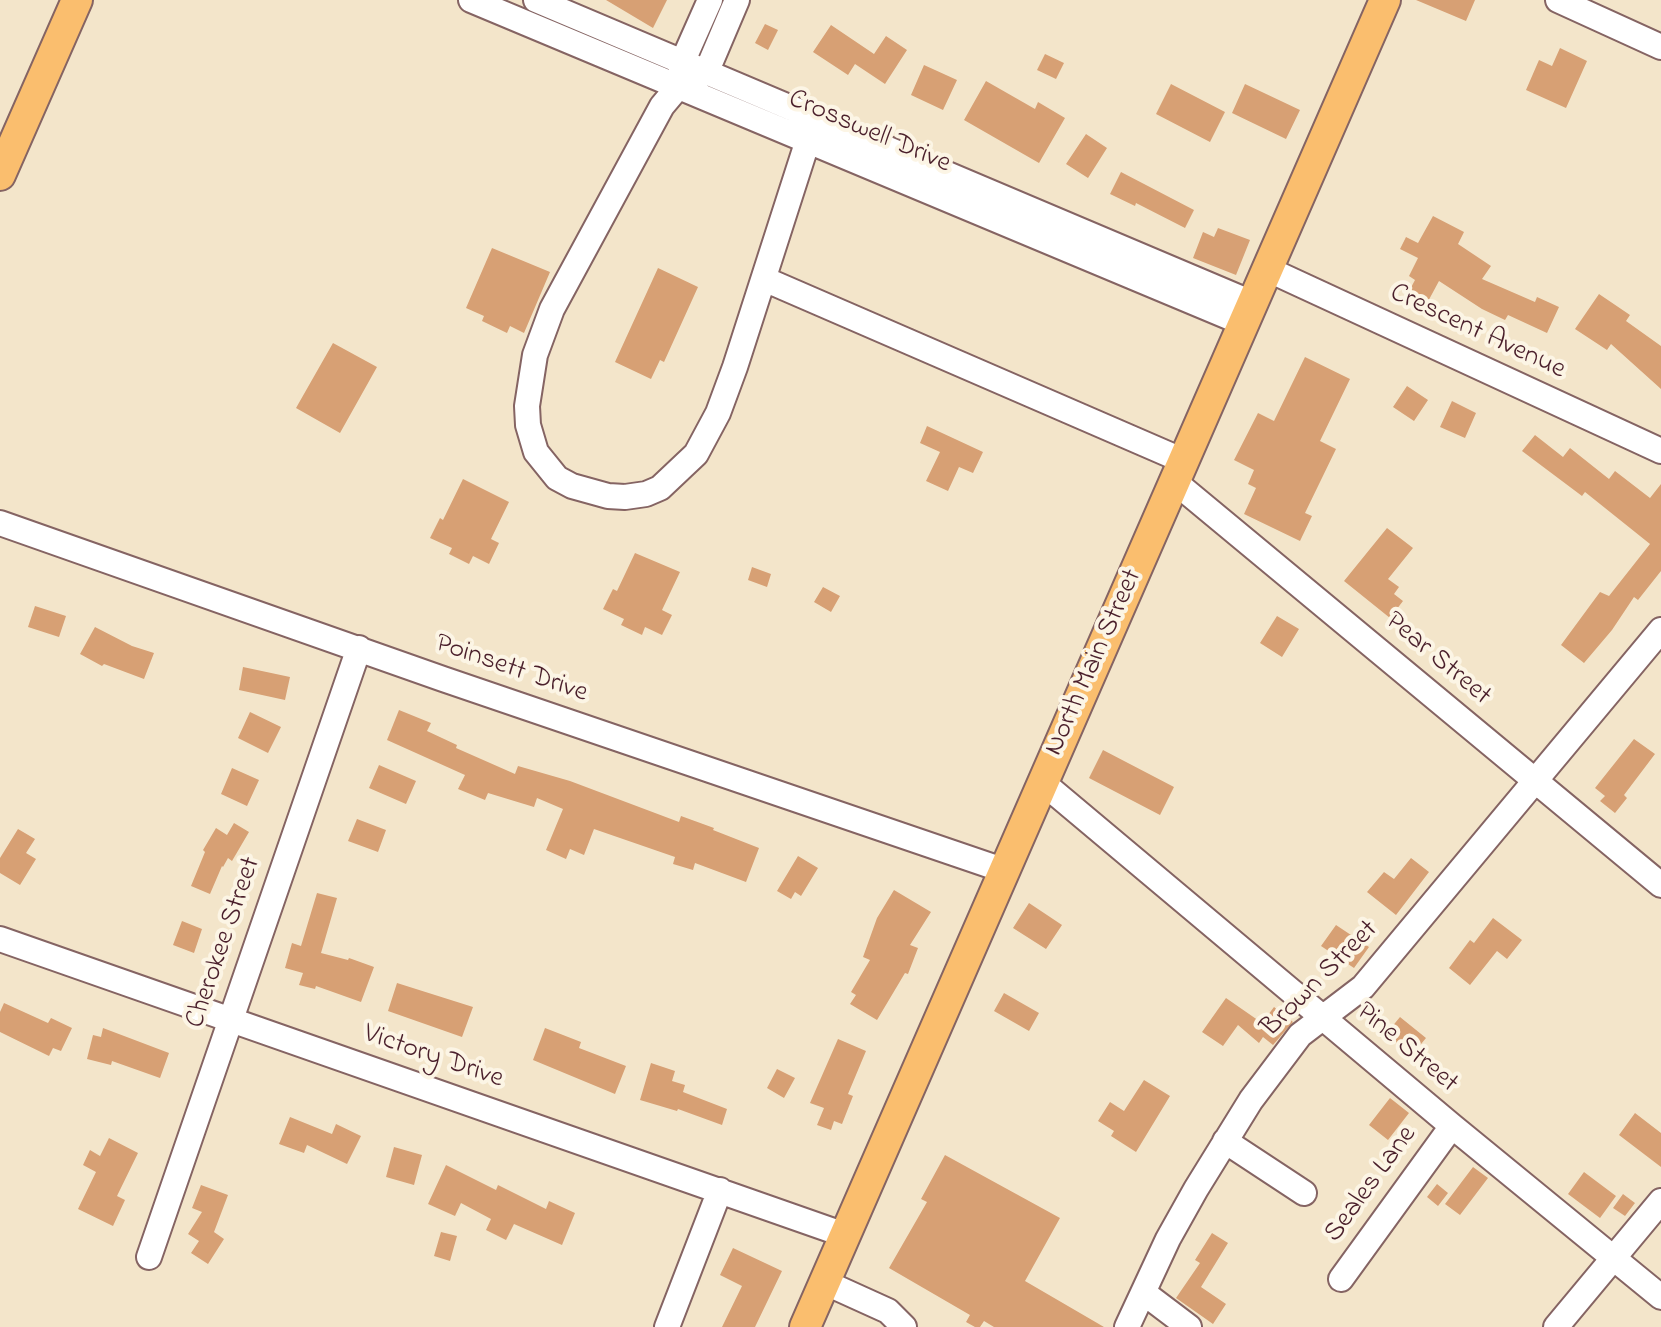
<!DOCTYPE html>
<html>
<head>
<meta charset="utf-8">
<style>
  body { margin:0 }
  canvas { display:block; background:#f3e5ca }
</style>
</head>
<body>
<canvas width="1661" height="1327"></canvas>
<script>
const ctx = document.querySelector('canvas').getContext('2d');
ctx.lineJoin = 'round';
function paint(path, color) { ctx.fillStyle = color; ctx.fill(path, 'evenodd'); }
const shape = rows => new Path2D(rows.map(r => 'M' + r).join(''));
function strokePath(path, color, width, dash) { ctx.strokeStyle = color; ctx.lineWidth = width; ctx.lineCap = dash ? 'butt' : 'round'; ctx.setLineDash(dash || []); ctx.stroke(path); }
function drawText(font, color, halo, rows, align = 'center') {
  ctx.font = font + ' "Indie Flower",sans-serif'; ctx.lineWidth = 8; ctx.setLineDash([]); ctx.textBaseline = 'middle'; ctx.strokeStyle = halo; ctx.fillStyle = color; for (const [text, x, y, turn = 0] of rows) {
    ctx.save(); ctx.translate(x, y); ctx.rotate((+turn || 0) * Math.PI / 180); ctx.textAlign = isNaN(turn) ? turn : align; if (halo) ctx.strokeText(text, 0, 0); ctx.fillText(text, 0, 0); ctx.restore();
  }
}
paint(shape([
  [606,0,667,0,653,28],
  [1416,0,1475,0,1466,21],
  [765,24,778,30,768,50,755,43],
  [831,25,874,54,886,36,907,50,885,84,855,64,848,75,813,52],
  [1560,48,1587,61,1566,108,1526,90,1539,60,1552,66],
  [1045,54,1064,63,1056,79,1037,70],
  [924,65,957,80,943,110,911,95],
  [986,81,1035,109,1038,102,1065,118,1039,163,964,120],
  [1171,84,1225,112,1210,142,1156,114],
  [1245,84,1300,110,1286,139,1232,113],
  [1086,134,1107,148,1088,178,1066,164],
  [1121,172,1194,210,1185,228,1136,203,1135,206,1110,194],
  [1433,216,1464,232,1458,244,1491,266,1482,279,1535,302,1537,297,1559,307,1547,333,1508,315,1505,320,1482,309,1439,281,1425,307,1406,297,1415,280,1409,276,1418,258,1400,249,1406,237,1418,243],
  [1218,228,1250,240,1236,275,1193,258,1203,232,1214,237],
  [492,248,550,272,524,333,510,326,507,333,482,321,484,316,466,308],
  [658,268,698,287,664,362,660,360,651,379,615,362],
  [1599,294,1630,315,1626,321,1661,346,1661,389,1611,344,1607,350,1575,329],
  [333,343,377,367,340,433,296,408],
  [1305,357,1350,379,1320,441,1336,449,1305,513,1312,516,1300,541,1244,514,1256,488,1248,484,1254,470,1234,460,1258,413,1274,421],
  [1407,386,1428,400,1414,421,1393,407],
  [1452,401,1476,413,1465,438,1440,427],
  [927,426,983,452,973,473,959,467,948,491,926,481,940,452,920,443],
  [1535,435,1563,457,1570,448,1609,479,1615,471,1650,498,1661,484,1661,571,1638,600,1634,597,1612,630,1584,663,1561,645,1600,592,1609,596,1650,544,1585,492,1582,496,1522,451],
  [463,479,509,502,491,539,499,543,489,564,473,556,469,564,449,554,452,548,430,538,440,518,443,520],
  [1387,528,1413,548,1388,579,1399,587,1394,594,1403,601,1390,618,1344,581],
  [635,553,680,572,662,610,672,615,662,635,645,627,642,635,621,625,624,619,603,609,613,589,617,591],
  [752,567,771,574,767,587,748,580],
  [823,587,840,596,831,612,814,602],
  [35,606,66,616,59,637,28,627],
  [1277,616,1299,629,1282,657,1260,643],
  [95,627,132,646,154,653,144,679,104,664,102,666,80,654],
  [243,667,290,677,285,700,239,690],
  [399,710,431,723,427,731,457,745,456,748,515,774,518,766,570,781,679,822,681,816,714,828,713,830,759,848,746,882,695,863,693,870,673,864,675,857,594,829,584,855,570,849,566,859,546,850,563,809,537,798,534,807,488,793,485,800,458,789,465,775,387,740],
  [250,712,281,727,268,753,238,738],
  [1634,739,1655,754,1624,795,1627,798,1615,813,1600,801,1605,796,1595,788],
  [1103,750,1174,787,1160,815,1089,778],
  [379,765,416,781,406,804,369,788],
  [232,768,259,780,247,806,221,794],
  [357,819,386,830,378,852,348,841],
  [234,823,249,832,232,861,228,858,223,867,222,866,210,894,191,886,205,852,203,850,216,828,227,835],
  [18,829,35,839,26,853,36,859,20,885,0,873,0,858],
  [798,856,818,868,801,896,795,892,791,899,777,891],
  [1411,858,1429,872,1396,915,1367,892,1384,872,1394,879],
  [894,890,931,912,910,945,918,948,908,974,905,973,877,1020,850,1004,856,995,851,992,870,960,863,957,877,918],
  [317,893,337,898,321,953,348,960,349,958,374,967,361,1002,316,986,315,989,299,985,303,973,285,968,292,943,301,946],
  [1029,903,1062,925,1046,949,1013,928],
  [1493,918,1522,940,1507,959,1497,951,1470,985,1449,968,1470,940,1474,943],
  [182,921,202,929,194,953,173,945],
  [1336,925,1369,947,1354,968,1321,946],
  [397,983,473,1007,462,1037,388,1011],
  [1004,993,1039,1013,1029,1031,994,1011],
  [1226,998,1262,1023,1274,1007,1293,1022,1273,1045,1263,1037,1259,1043,1238,1025,1223,1046,1202,1032],
  [4,1003,48,1023,51,1018,72,1028,61,1051,53,1048,49,1056,0,1032,0,1012],
  [1400,1017,1426,1038,1412,1055,1386,1034],
  [103,1028,169,1053,160,1078,112,1061,111,1065,87,1059,93,1035,101,1037],
  [545,1028,581,1042,579,1048,626,1066,615,1094,533,1060],
  [838,1039,866,1051,848,1094,853,1096,842,1124,834,1121,831,1130,817,1125,824,1108,810,1103],
  [651,1063,675,1071,672,1081,685,1085,683,1092,727,1109,722,1125,678,1109,677,1111,640,1100],
  [777,1069,795,1078,784,1098,767,1088],
  [1144,1080,1170,1096,1136,1152,1111,1136,1114,1131,1098,1121,1110,1102,1124,1111],
  [1390,1098,1409,1113,1388,1140,1369,1125],
  [1635,1113,1661,1133,1661,1167,1619,1135],
  [290,1117,332,1134,336,1124,361,1136,347,1164,307,1145,304,1153,279,1144],
  [109,1138,138,1153,117,1196,125,1200,113,1226,78,1209,96,1172,83,1165,90,1150,100,1156],
  [394,1147,422,1155,414,1185,386,1177],
  [945,1155,1060,1218,1025,1281,1104,1327,994,1327,984,1321,980,1327,975,1327,966,1322,970,1315,889,1268,927,1202,921,1199],
  [446,1165,496,1190,498,1185,546,1209,549,1201,575,1213,562,1245,514,1224,506,1240,486,1230,491,1219,461,1203,455,1216,428,1204],
  [1473,1167,1488,1178,1460,1215,1445,1204],
  [1584,1172,1616,1196,1600,1218,1568,1194],
  [1437,1184,1448,1193,1438,1206,1427,1197],
  [201,1185,228,1195,214,1232,224,1239,208,1264,191,1253,199,1241,188,1234,202,1212,192,1208],
  [1623,1194,1635,1203,1625,1216,1613,1208],
  [441,1232,457,1236,450,1261,434,1256],
  [1212,1233,1228,1243,1201,1287,1226,1304,1213,1324,1176,1298,1200,1263,1195,1260],
  [733,1248,782,1271,755,1327,722,1327,742,1286,720,1275]
]), '#d7a074');
const minor = shape([
  [471,0,1243,323],
  [536,0,1252,303],
  [737,0,706,73,678,87,662,106,552,309,535,355,527,406,528,425,536,452,557,478,572,486,608,496,625,497,646,494,660,488,696,454,718,413,735,367,808,140],
  [1558,0,1661,47],
  [680,77,682,63,710,0],
  [1267,269,1661,451],
  [764,279,1184,461],
  [1175,482,1661,885],
  [0,523,443,679,1003,870],
  [1042,782,1452,1126,1661,1297],
  [0,939,845,1235],
  [1225,1141,1304,1193],
  [149,1257,359,648],
  [1341,1279,1452,1126],
  [824,1282,888,1311,904,1327],
  [1144,1293,1189,1327],
  [667,1327,720,1190],
  [1127,1327,1168,1239,1196,1189,1251,1100,1300,1035,1363,987,1661,630],
  [1556,1327,1661,1201]
]);
const major = shape([
  [0,175,77,0],
  [805,1327,1385,0]
]);
strokePath(minor, '#856463', 28);
strokePath(major, '#856463', 34);
strokePath(minor, '#fff', 24);
strokePath(major, '#fabe6e', 30);
drawText('28px', '#4a1f2b', '#fcf5e5', [
  ["Crosswell Drive",869,133,23],
  ["Crescent Avenue",1477,333,25],
  ["Pear Street",1437,660,40],
  ["North Main Street",1095,663,-66],
  ["Poinsett Drive",511,670,19],
  ["Cherokee Street",225,943,-71],
  ["Brown Street",1321,980,-45],
  ["Pine Street",1406,1049,40],
  ["Victory Drive",433,1058,19],
  ["Seales Lane",1372,1185,-54]
]);
</script>
</body>
</html>
